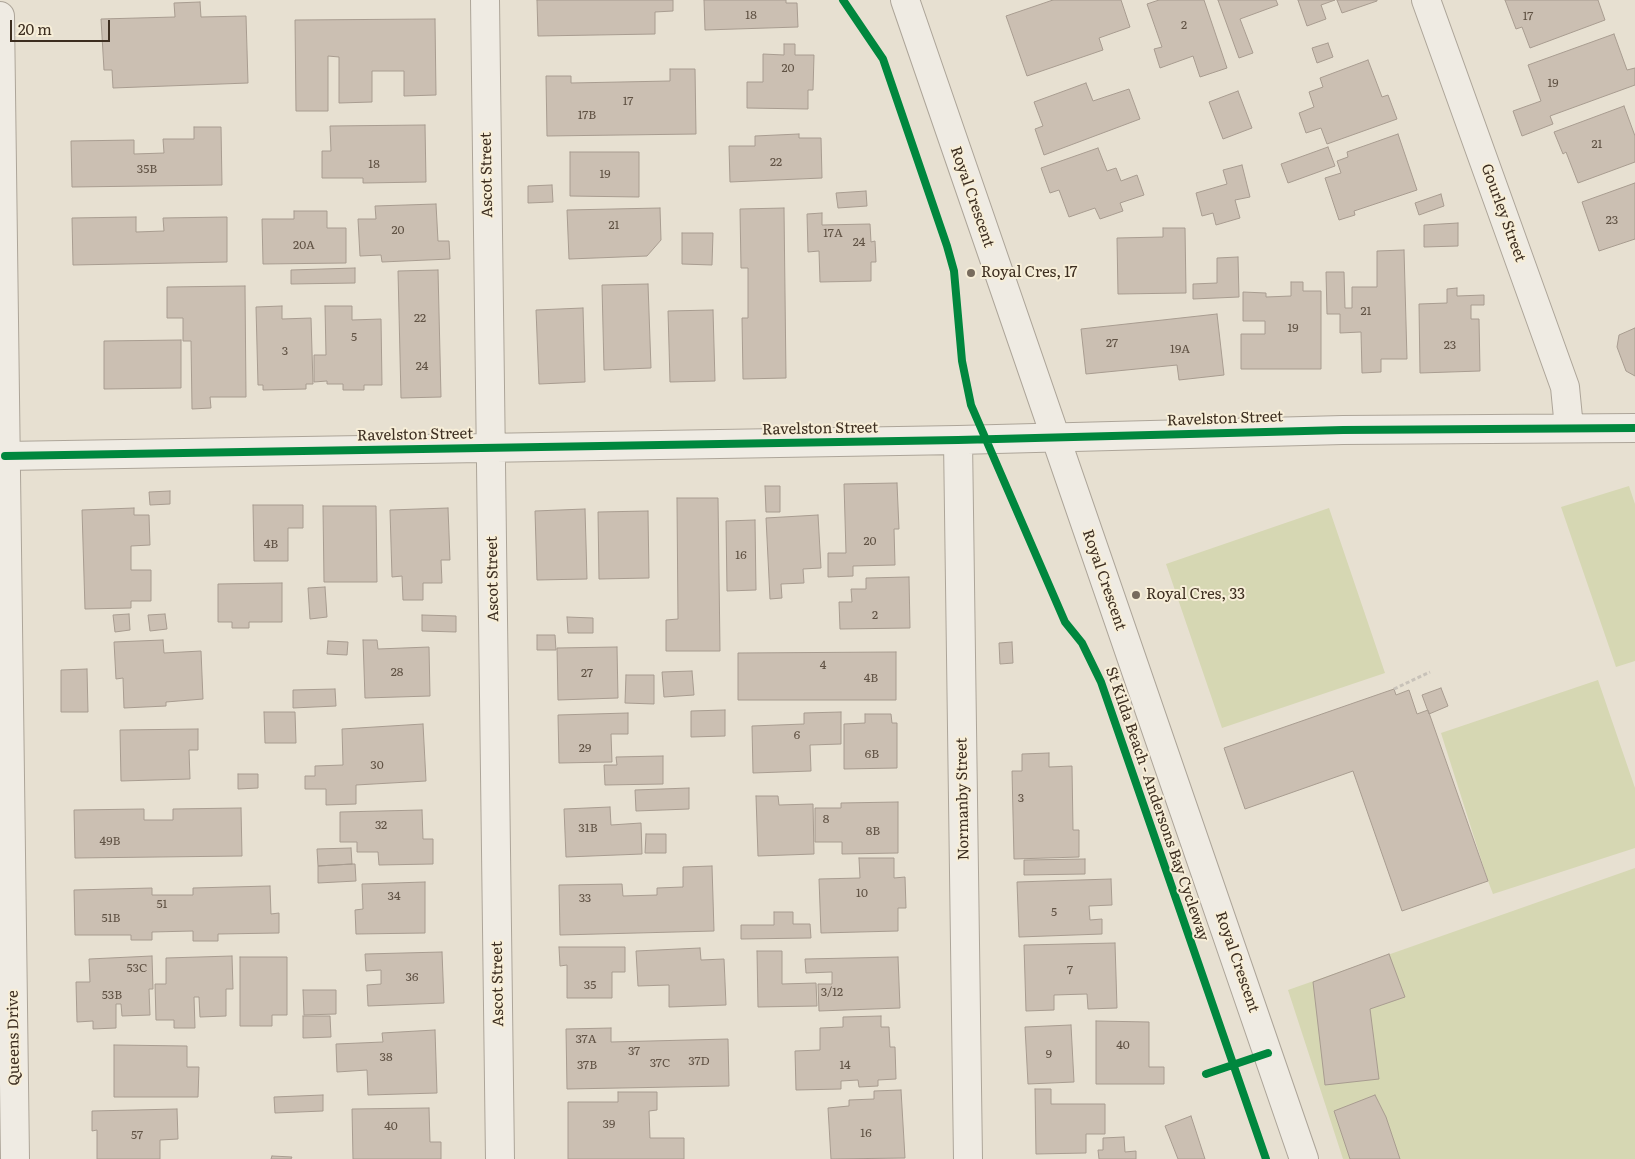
<!DOCTYPE html>
<html>
<head>
<meta charset="utf-8">
<style>
  body { margin:0 }
  #map { position:relative; width:1635px; height:1159px; overflow:hidden; background:#e7e0d1; font-family:Literata,serif }
  canvas { display:block }
  .scale { position:absolute; left:10px; top:20px; width:100px; height:22px; box-sizing:border-box; border:2px solid #3d2e20; border-top:0; padding-left:6px; font-size:15px; line-height:18px; white-space:nowrap; color:#3d2e20; -webkit-text-stroke:4px #f7eed8; paint-order:stroke }
</style>
</head>
<body>
<div id="map">
<canvas width="1635" height="1159"></canvas>
<div class="scale">20 m</div>
</div>
<script>
const ctx = document.querySelector('canvas').getContext('2d');
ctx.lineJoin = 'round';
function paint(path, color) { ctx.fillStyle = color; ctx.fill(path, 'evenodd'); }
const shape = rows => new Path2D(rows.map(r => 'M' + r).join(''));
function strokePath(path, color, width, dash) { ctx.strokeStyle = color; ctx.lineWidth = width; ctx.lineCap = dash ? 'butt' : 'round'; ctx.setLineDash(dash || []); ctx.stroke(path); }
function drawText(font, color, halo, rows, align = 'center') {
  ctx.font = font + ' Literata,serif'; ctx.lineWidth = 4; ctx.setLineDash([]); ctx.textBaseline = 'middle'; ctx.strokeStyle = halo; ctx.fillStyle = color; for (const [text, x, y, turn = 0] of rows) {
    ctx.save(); ctx.translate(x, y); ctx.rotate((+turn || 0) * Math.PI / 180); ctx.textAlign = isNaN(turn) ? turn : align; if (halo) ctx.strokeText(text, 0, 0); ctx.fillText(text, 0, 0); ctx.restore();
  }
}
paint(shape([
  [1629,486,1635,504,1635,661,1616,667,1561,507],
  [1329,508,1385,673,1222,728,1166,564],
  [1598,680,1635,788,1635,848,1493,894,1488,881,1441,733],
  [1635,868,1635,1159,1343,1159,1288,990]
]), '#d6d7b3');
const building = shape([
  [537,0,673,0,673,11,655,12,655,34,538,36,537,0],
  [704,0,786,0,786,3,797,3,798,27,705,30,704,0],
  [1053,0,1121,0,1130,27,1099,38,1103,50,1027,76,1006,16,1053,0],
  [1159,0,1204,0,1227,68,1200,77,1193,56,1160,68,1154,49,1162,47,1147,4,1159,0],
  [1218,0,1276,0,1278,5,1240,19,1253,53,1239,58,1218,0],
  [1298,0,1335,0,1321,5,1326,19,1307,26,1298,0],
  [1337,0,1377,0,1377,1,1342,13,1337,0],
  [1505,0,1598,0,1605,20,1530,48,1522,27,1516,29,1505,0],
  [200,2,201,17,246,16,248,83,113,88,112,70,104,70,101,19,175,17,174,3,200,2],
  [435,19,436,95,404,96,404,71,372,71,372,102,339,103,339,57,328,56,328,111,296,111,295,20,435,19],
  [1614,34,1627,70,1635,68,1635,85,1550,116,1553,124,1522,136,1513,111,1541,101,1528,65,1614,34],
  [1328,43,1333,57,1317,63,1312,48,1328,43],
  [784,44,795,44,795,55,814,55,813,90,808,90,808,109,747,108,747,82,763,82,763,54,784,55,784,44],
  [1368,60,1382,97,1388,95,1397,119,1327,144,1321,128,1306,133,1299,113,1314,107,1309,92,1323,87,1320,78,1368,60],
  [670,69,695,69,696,134,547,136,546,76,571,76,571,83,670,81,670,69],
  [1086,83,1093,101,1129,89,1140,119,1044,155,1035,129,1043,126,1034,102,1086,83],
  [1238,91,1252,128,1223,139,1209,102,1238,91],
  [1624,106,1635,136,1635,162,1578,183,1566,152,1563,154,1554,132,1624,106],
  [425,125,426,182,363,183,363,178,322,178,322,151,331,151,330,126,425,125],
  [194,127,221,127,222,185,72,187,71,141,134,140,134,154,164,153,163,139,194,139,194,127],
  [799,134,799,138,821,138,822,178,730,182,729,146,755,146,755,136,799,134],
  [1398,134,1417,190,1354,211,1355,215,1339,220,1325,178,1341,173,1337,161,1348,157,1347,152,1398,134],
  [1328,147,1335,166,1288,183,1281,164,1328,147],
  [1098,148,1107,171,1116,168,1121,181,1137,175,1144,195,1120,203,1123,211,1100,219,1095,208,1069,217,1059,190,1050,193,1041,168,1098,148],
  [570,152,639,152,639,197,570,196,570,152],
  [1242,165,1250,197,1235,200,1240,218,1216,225,1213,213,1202,216,1196,193,1227,184,1223,170,1242,165],
  [1635,183,1635,239,1599,251,1582,202,1635,183],
  [552,185,553,202,528,203,528,186,552,185],
  [866,191,867,206,838,208,836,193,866,191],
  [1441,194,1444,206,1419,215,1415,203,1441,194],
  [436,204,438,241,449,241,450,259,382,262,381,255,360,256,358,219,376,219,375,206,436,204],
  [660,208,661,240,647,256,569,259,567,210,660,208],
  [784,208,786,378,743,379,742,318,748,318,748,268,741,268,740,209,784,208],
  [294,211,327,211,327,228,346,228,346,263,263,264,262,219,294,219,294,211],
  [822,213,822,225,870,224,871,242,875,241,876,262,871,262,871,281,820,282,819,251,808,252,807,214,822,213],
  [136,217,136,232,164,231,163,218,227,217,227,262,73,265,72,218,136,217],
  [1458,223,1458,246,1424,247,1424,225,1458,223],
  [1163,228,1185,228,1186,293,1118,294,1117,238,1163,237,1163,228],
  [682,233,713,233,712,265,682,264,682,233],
  [1404,250,1407,359,1381,359,1381,372,1362,373,1361,332,1340,333,1340,314,1327,314,1326,272,1344,272,1345,308,1352,308,1352,287,1377,287,1377,251,1404,250],
  [1238,257,1239,297,1193,299,1193,284,1217,283,1217,258,1238,257],
  [355,268,355,283,291,284,291,270,355,268],
  [438,270,441,397,401,398,398,271,438,270],
  [1291,282,1303,282,1303,291,1321,291,1321,369,1241,369,1241,334,1265,334,1265,321,1243,321,1243,292,1266,293,1266,297,1291,296,1291,282],
  [648,284,651,368,604,370,602,285,648,284],
  [245,286,246,397,210,397,211,408,192,409,191,341,183,341,183,318,167,318,167,287,245,286],
  [1457,288,1457,296,1484,295,1484,305,1471,305,1471,319,1479,319,1480,371,1420,373,1419,304,1447,303,1447,289,1457,288],
  [282,306,282,319,311,318,313,384,306,384,306,389,263,390,263,385,258,385,256,307,282,306],
  [325,306,352,306,352,320,381,319,382,385,364,385,364,390,343,390,343,384,327,384,327,381,314,382,314,355,326,355,325,306],
  [583,308,585,382,539,384,536,310,583,308],
  [713,310,715,381,670,382,668,311,713,310],
  [1217,314,1224,375,1179,380,1177,365,1086,374,1081,329,1217,314],
  [1635,328,1635,376,1626,371,1617,347,1619,335,1635,328],
  [181,340,181,388,104,389,104,341,181,340],
  [897,483,899,529,894,529,895,565,853,566,853,576,828,577,828,553,846,553,844,484,897,483],
  [765,486,780,486,780,512,766,512,765,486],
  [170,491,170,504,150,505,149,492,170,491],
  [677,498,718,498,720,651,666,651,666,620,678,619,677,498],
  [253,505,303,505,303,528,288,528,288,561,254,561,253,505],
  [323,506,376,506,377,582,324,582,323,506],
  [134,508,134,515,149,515,150,545,131,546,131,570,151,570,151,601,131,601,131,608,85,609,82,510,134,508],
  [448,508,450,560,441,560,442,583,423,583,423,600,403,600,402,576,392,577,390,510,448,508],
  [585,509,587,579,537,580,535,511,585,509],
  [648,511,649,578,599,579,598,512,648,511],
  [818,515,821,568,803,569,804,583,781,584,782,598,770,599,766,518,818,515],
  [755,520,756,590,727,591,726,521,755,520],
  [909,577,910,628,840,629,839,602,852,602,851,589,866,589,866,578,909,577],
  [282,583,282,622,249,622,249,628,232,628,232,622,218,622,218,584,282,583],
  [325,587,327,617,310,619,308,588,325,587],
  [129,614,130,630,115,632,113,615,129,614],
  [165,614,167,629,150,631,148,615,165,614],
  [422,615,456,616,456,632,422,631,422,615],
  [567,617,593,618,593,633,568,633,567,617],
  [537,635,555,635,556,650,537,650,537,635],
  [163,640,164,653,201,651,203,699,166,702,166,706,124,708,123,678,116,679,114,642,163,640],
  [363,640,377,640,378,649,429,647,430,696,365,698,363,640],
  [328,641,348,642,347,655,327,654,328,641],
  [1012,642,1013,663,1000,664,999,643,1012,642],
  [617,647,618,698,558,700,557,648,617,647],
  [896,652,896,700,738,700,738,653,896,652],
  [87,669,88,712,61,712,61,670,87,669],
  [692,671,694,695,664,697,662,672,692,671],
  [626,675,654,675,654,704,625,703,626,675],
  [1441,688,1448,706,1429,714,1422,695,1441,688],
  [335,689,336,706,293,708,293,690,335,689],
  [1394,689,1396,695,1409,690,1417,714,1428,710,1488,881,1402,911,1353,771,1245,809,1224,748,1394,689],
  [725,710,725,736,691,737,691,711,725,710],
  [264,712,295,712,296,743,265,743,264,712],
  [841,712,841,744,810,745,811,771,753,773,752,726,804,724,804,713,841,712],
  [628,713,628,734,611,734,612,762,559,763,558,715,628,713],
  [865,714,891,714,892,723,897,723,897,768,844,769,844,724,865,723,865,714],
  [423,724,426,781,356,785,356,804,326,805,326,789,305,789,305,776,315,776,315,766,343,765,342,729,423,724],
  [198,729,198,750,189,750,190,779,121,781,120,730,198,729],
  [1049,753,1049,767,1072,766,1073,830,1079,830,1079,857,1014,859,1012,771,1022,771,1022,754,1049,753],
  [663,756,663,784,605,785,604,765,617,765,616,757,663,756],
  [238,774,258,774,258,788,238,789,238,774],
  [689,788,689,809,636,811,635,790,689,788],
  [756,796,778,796,779,805,813,804,814,854,758,856,756,796],
  [898,802,898,853,842,854,842,842,815,842,815,808,841,808,841,803,898,802],
  [610,807,611,825,641,823,642,854,566,857,564,809,610,807],
  [241,808,242,856,75,858,74,810,144,809,144,820,173,820,173,809,241,808],
  [422,810,423,839,433,839,433,864,379,865,378,852,357,852,357,842,340,842,340,812,422,810],
  [646,834,666,834,666,853,645,853,646,834],
  [351,848,352,864,318,866,317,849,351,848],
  [859,858,894,858,894,878,905,877,906,908,898,908,898,931,821,933,819,879,860,878,859,858],
  [1085,859,1085,874,1024,875,1024,860,1085,859],
  [352,864,355,864,356,881,318,883,318,866,352,864],
  [712,866,714,931,560,935,559,885,622,884,623,896,657,895,657,888,683,887,683,867,712,866],
  [1111,879,1112,905,1089,906,1090,920,1102,919,1102,934,1019,937,1017,882,1111,879],
  [425,882,425,933,356,934,355,910,363,909,362,884,425,882],
  [270,886,271,914,279,913,279,933,218,934,218,941,193,941,193,931,152,932,152,940,131,940,131,935,75,935,74,890,152,888,152,895,193,895,193,888,270,886],
  [774,912,793,912,793,924,810,924,811,938,741,939,741,925,774,925,774,912],
  [1115,943,1117,1008,1088,1009,1087,994,1054,995,1054,1010,1026,1011,1024,945,1115,943],
  [559,947,625,947,625,972,612,972,612,998,567,998,567,965,560,966,559,947],
  [700,948,701,960,724,959,726,1005,669,1007,669,985,638,986,636,951,700,948],
  [757,951,782,951,782,984,816,983,817,1006,758,1007,757,951],
  [442,952,444,1003,368,1006,367,985,381,984,381,970,366,971,365,954,442,952],
  [1389,954,1405,997,1370,1009,1379,1079,1325,1085,1313,982,1389,954],
  [152,956,153,989,149,989,150,1015,122,1016,121,1004,116,1004,116,1028,93,1029,93,1021,77,1022,76,982,90,982,89,959,152,956],
  [232,956,233,989,226,989,226,1016,200,1017,199,997,194,997,195,1028,174,1028,174,1020,156,1020,155,984,166,984,166,958,232,956],
  [240,957,287,957,287,1015,272,1015,272,1026,240,1026,240,957],
  [898,957,900,1008,819,1011,818,984,832,984,832,972,806,973,805,959,898,957],
  [303,990,336,990,336,1014,304,1015,303,990],
  [303,1016,330,1016,331,1037,303,1038,303,1016],
  [881,1016,881,1027,889,1027,890,1047,895,1047,896,1079,878,1080,878,1086,859,1087,858,1080,841,1081,841,1089,796,1090,795,1051,820,1050,820,1028,843,1027,843,1017,881,1016],
  [1096,1021,1149,1022,1149,1067,1164,1067,1164,1084,1096,1084,1096,1021],
  [1071,1025,1074,1082,1028,1084,1025,1027,1071,1025],
  [611,1028,611,1042,728,1039,729,1086,567,1089,566,1029,611,1028],
  [435,1030,437,1093,368,1095,367,1070,337,1072,336,1044,383,1042,382,1033,435,1030],
  [114,1045,187,1046,187,1067,199,1067,198,1097,114,1097,114,1045],
  [1035,1089,1051,1089,1051,1104,1105,1104,1105,1134,1086,1134,1086,1153,1036,1154,1035,1089],
  [901,1090,905,1158,831,1159,828,1108,849,1106,849,1100,874,1099,874,1091,901,1090],
  [618,1092,657,1092,657,1110,649,1111,650,1138,684,1138,684,1159,568,1159,568,1102,618,1102,618,1092],
  [323,1095,323,1111,275,1113,274,1097,323,1095],
  [1375,1095,1386,1117,1400,1159,1350,1159,1334,1111,1375,1095],
  [429,1108,430,1142,441,1142,441,1159,353,1159,352,1109,429,1108],
  [177,1109,178,1139,160,1140,160,1159,97,1159,97,1130,92,1131,92,1111,177,1109],
  [1191,1116,1205,1159,1178,1159,1165,1126,1191,1116],
  [1124,1137,1125,1152,1136,1151,1136,1159,1099,1159,1098,1150,1103,1150,1103,1138,1124,1137],
  [272,1156,292,1157,291,1159,271,1159,272,1156]
]);
paint(building, '#cbbfb2');
strokePath(building, '#a89c90', 1);
const minor = shape([
  [485,0,500,1159],
  [905,0,1304,1159],
  [1426,0,1565,387,1569,428],
  [958,440,968,1159],
  [5,456,958,440,1343,430,1635,428]
]);
const tertiary = shape([
  [0,16,15,1159]
]);
strokePath(minor, '#ada599', 30);
strokePath(tertiary, '#ada599', 30);
strokePath(shape([
  [1394,689,1430,672]
]), '#c8c2b9', 3, [4, 2.5]);
strokePath(minor, '#efebe3', 28);
strokePath(tertiary, '#efebe3', 28);
strokePath(shape([
  [843,0,883,59,947,246,954,271,962,361,971,405,1065,622,1082,643,1101,682,1266,1159],
  [5,456,958,440,1343,430,1635,428],
  [1206,1074,1268,1053]
]), '#00873e', 8);
for (const [x, y, r, color] of [
  [971,273,5,"#786c5e"],
  [1136,595,5,"#786c5e"]
]) { const dot = new Path2D(); dot.arc(x, y, r, 0, 2 * Math.PI); ctx.fillStyle = color; ctx.fill(dot); strokePath(dot, '#f7eed8', 2); }
drawText('12px', '#605244', null, [
  ["18",751,15],
  ["17",1528,16],
  ["2",1184,25],
  ["20",788,68],
  ["19",1553,83],
  ["17",628,101],
  ["17B",587,115],
  ["21",1597,144],
  ["22",776,162],
  ["18",374,164],
  ["35B",147,169],
  ["19",605,174],
  ["23",1612,220],
  ["21",614,225],
  ["20",398,230],
  ["17A",833,233],
  ["24",859,242],
  ["20A",304,245],
  ["21",1366,311],
  ["22",420,318],
  ["19",1293,328],
  ["5",354,337],
  ["27",1112,343],
  ["23",1450,345],
  ["19A",1180,349],
  ["3",285,351],
  ["24",422,366],
  ["20",870,541],
  ["4B",271,544],
  ["16",741,555],
  ["2",875,615],
  ["4",823,665],
  ["28",397,672],
  ["27",587,673],
  ["4B",871,678],
  ["6",797,735],
  ["29",585,748],
  ["6B",872,754],
  ["30",377,765],
  ["3",1021,798],
  ["8",826,819],
  ["32",381,825],
  ["31B",588,828],
  ["8B",873,831],
  ["49B",110,841],
  ["10",862,893],
  ["34",394,896],
  ["33",585,898],
  ["51",162,904],
  ["5",1054,912],
  ["51B",111,918],
  ["53C",137,968],
  ["7",1070,970],
  ["36",412,977],
  ["35",590,985],
  ["3/12",832,992],
  ["53B",112,995],
  ["37A",586,1039],
  ["40",1123,1045],
  ["37",634,1051],
  ["9",1049,1054],
  ["38",386,1057],
  ["37D",699,1061],
  ["37C",660,1063],
  ["37B",587,1065],
  ["14",845,1065],
  ["39",609,1124],
  ["40",391,1126],
  ["16",866,1133],
  ["57",137,1135]
]);
drawText('15px', '#3d2e20', '#f7eed8', [
  ["Ascot Street",487,175,-91],
  ["Royal Crescent",972,197,71],
  ["Gourley Street",1503,213,70],
  ["Ravelston Street",1225,419,-2],
  ["Ravelston Street",820,429,-1],
  ["Ravelston Street",415,435,-1],
  ["Ascot Street",493,579,-91],
  ["Royal Crescent",1104,580,71],
  ["Normanby Street",963,799,-91],
  ["St Kilda Beach - Andersons Bay Cycleway",1157,804,71],
  ["Royal Crescent",1237,962,71],
  ["Ascot Street",498,984,-91],
  ["Queens Drive",14,1038,-91]
]);
drawText('15px', '#3d2e20', '#f7eed8', [
  ["Royal Cres, 17",981,273],
  ["Royal Cres, 33",1146,595]
], 'left');
</script>
</body>
</html>
